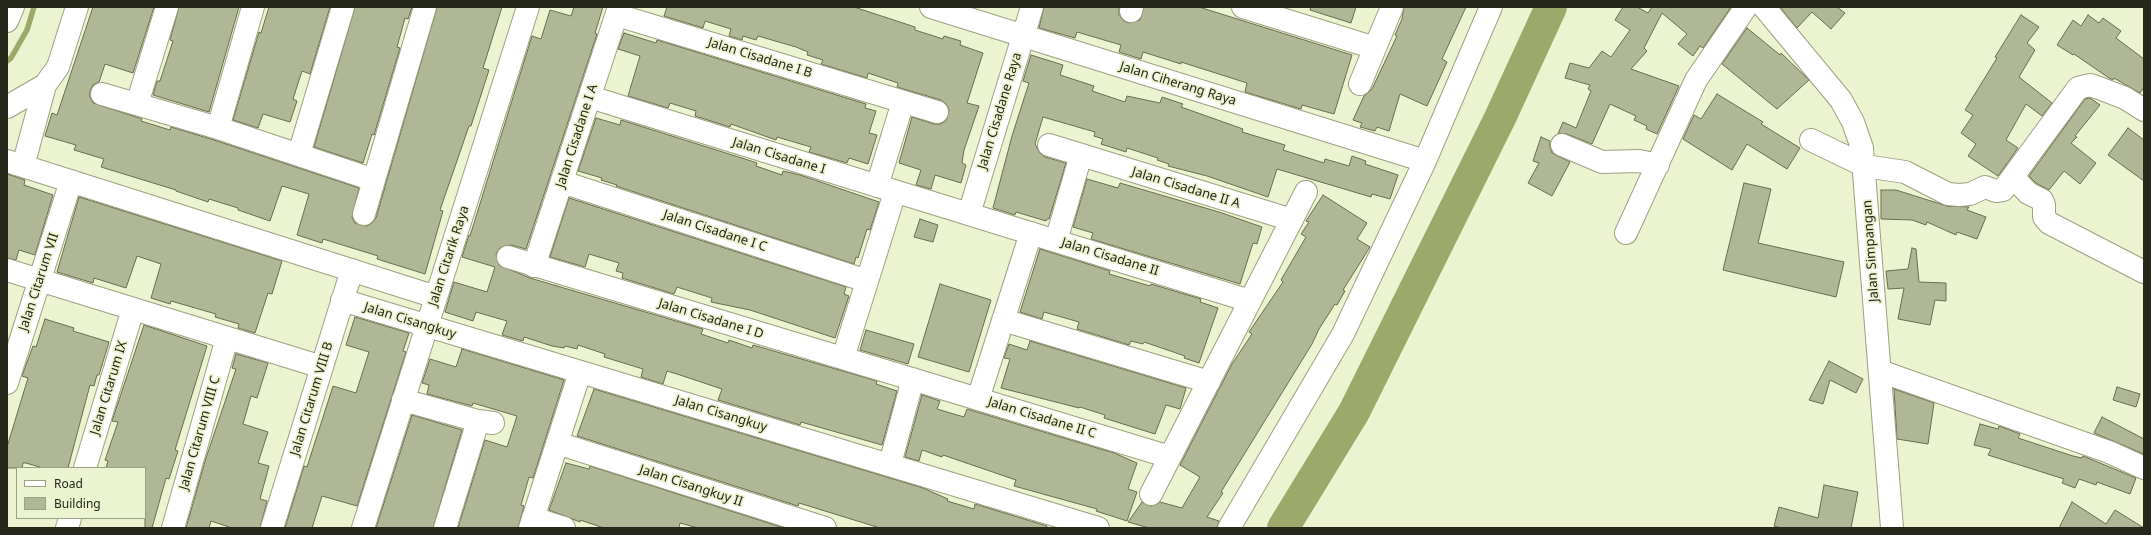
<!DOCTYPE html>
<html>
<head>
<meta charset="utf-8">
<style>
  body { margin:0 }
  #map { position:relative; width:2151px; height:535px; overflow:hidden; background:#ebf3d0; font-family:"Noto Sans",sans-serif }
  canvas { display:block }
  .frame { position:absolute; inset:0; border:8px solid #24271a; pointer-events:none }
  .legend { position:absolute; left:16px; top:467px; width:130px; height:52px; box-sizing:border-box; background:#ebf3d0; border:1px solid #9ba187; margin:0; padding:5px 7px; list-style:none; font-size:12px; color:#24271a }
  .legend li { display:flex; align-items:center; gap:8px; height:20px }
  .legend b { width:20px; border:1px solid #9ba187 }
</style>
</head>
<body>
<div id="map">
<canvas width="2151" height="535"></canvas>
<div class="frame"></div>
<ul class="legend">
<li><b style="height:5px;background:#fff"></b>Road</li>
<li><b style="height:11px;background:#b0b796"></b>Building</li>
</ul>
</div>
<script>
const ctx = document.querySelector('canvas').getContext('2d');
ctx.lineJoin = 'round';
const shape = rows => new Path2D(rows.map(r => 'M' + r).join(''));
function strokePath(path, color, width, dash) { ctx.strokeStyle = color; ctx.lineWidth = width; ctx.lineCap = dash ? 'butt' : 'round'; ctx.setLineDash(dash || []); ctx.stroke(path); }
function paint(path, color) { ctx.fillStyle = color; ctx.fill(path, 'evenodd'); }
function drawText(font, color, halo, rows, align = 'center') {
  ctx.font = font + ' "Noto Sans",sans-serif'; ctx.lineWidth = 3.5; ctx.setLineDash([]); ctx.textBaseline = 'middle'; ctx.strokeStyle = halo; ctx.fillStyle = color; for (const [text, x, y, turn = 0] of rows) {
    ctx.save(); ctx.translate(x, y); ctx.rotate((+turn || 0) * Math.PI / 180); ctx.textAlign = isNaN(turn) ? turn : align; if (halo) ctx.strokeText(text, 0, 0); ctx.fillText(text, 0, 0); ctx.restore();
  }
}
strokePath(shape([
  [7,61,11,58,27,30,34,7]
]), '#9da96b', 5.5);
strokePath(shape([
  [1283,528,1354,412,1500,118,1551,7]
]), '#9da96b', 32);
const building = shape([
  [93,7,154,7,133,73,105,64,99,82,93,85,90,91,90,97,93,103,142,119,141,121,170,130,171,127,214,140,359,188,352,217,355,223,367,226,372,223,376,218,437,7,502,7,483,68,489,70,471,126,469,126,440,210,443,211,425,274,377,259,378,256,323,239,322,243,297,235,309,194,282,186,270,221,238,210,238,208,209,199,208,202,176,191,176,190,101,167,104,159,74,150,76,145,45,136,52,113,57,115,93,7],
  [179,7,239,7,209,112,153,95,157,81,160,81,173,41,170,40,179,7],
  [269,7,330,7,310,74,302,71,293,99,297,101,290,122,263,114,258,128,233,120,259,32,261,33,269,7],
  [355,7,412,7,408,19,405,18,397,47,400,48,374,135,372,134,363,163,314,147,355,7],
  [574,7,603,7,595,33,597,34,526,249,511,245,500,248,496,254,499,265,530,278,703,329,701,334,728,343,729,340,752,348,753,345,877,381,876,384,897,391,882,445,801,422,800,425,718,400,722,389,680,375,667,371,663,384,641,377,643,369,604,357,605,354,578,345,577,349,565,346,564,348,552,346,524,337,523,341,502,335,507,321,476,312,473,321,445,312,454,282,487,292,495,267,462,257,469,235,470,236,532,36,541,39,550,10,571,16,574,7],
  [667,7,854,7,915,27,915,30,943,39,944,36,961,41,960,45,983,53,967,103,979,106,964,150,962,163,966,165,961,183,935,175,931,189,916,185,921,170,899,163,912,117,934,124,940,124,946,121,949,110,946,104,941,100,897,87,898,83,868,73,867,78,821,64,823,60,807,55,808,52,796,47,758,36,756,40,743,36,742,40,729,36,731,29,705,21,703,28,664,16,667,7],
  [1044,7,1119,7,1119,15,1123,20,1128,23,1140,20,1144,7,1199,7,1352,55,1334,114,1302,105,1301,109,1245,92,1247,83,1181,62,1181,64,1143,52,1141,59,1119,52,1121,45,1077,32,1075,38,1039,28,1044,7],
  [1311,7,1356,7,1351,23,1310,10,1311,7],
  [1404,7,1466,7,1442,59,1447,62,1427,106,1400,94,1389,131,1377,127,1375,131,1360,127,1362,123,1353,120,1364,96,1372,89,1397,36,1395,35,1402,19,1404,7],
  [1623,7,1637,7,1648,13,1652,7,1731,7,1703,48,1700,46,1693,56,1678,44,1687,34,1662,13,1644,48,1647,51,1631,69,1679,86,1657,134,1646,129,1647,126,1634,120,1636,116,1610,104,1592,144,1567,134,1558,134,1563,122,1576,128,1591,91,1588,89,1590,85,1565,78,1570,63,1589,68,1602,51,1611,57,1630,30,1615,20,1623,7],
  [1780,7,1837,7,1845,13,1831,29,1812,12,1797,28,1780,7],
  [2021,15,2039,27,2027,43,2035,50,2019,77,2052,103,2042,116,2026,104,2006,140,2018,148,1998,176,1968,156,1976,144,1961,133,1973,115,1965,110,1997,58,1995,57,2021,15],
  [2088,15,2099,23,2103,18,2121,31,2116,38,2144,59,2144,87,2140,93,2114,78,2113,80,2109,78,2074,54,2073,55,2057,45,2073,20,2081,26,2088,15],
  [1747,28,1780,55,1781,53,1809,80,1777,109,1722,64,1747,28],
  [624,33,656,43,657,40,866,104,865,108,876,111,869,133,877,135,868,164,849,158,847,163,809,152,811,147,777,137,776,140,731,124,730,127,695,116,696,111,670,103,668,108,628,96,640,56,618,49,624,33],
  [1031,55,1063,65,1060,75,1094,86,1092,91,1125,102,1127,96,1160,103,1162,97,1183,104,1181,107,1243,129,1242,132,1285,145,1283,150,1324,163,1325,159,1349,166,1352,156,1366,161,1365,164,1398,175,1390,199,1372,194,1371,197,1277,169,1268,197,1207,176,1168,166,1169,164,1157,160,1158,158,1127,148,1126,152,1101,144,1103,139,1094,136,1095,132,1043,117,1035,144,1040,153,1045,157,1066,163,1049,219,1047,219,1046,221,1016,212,1015,215,993,208,1012,136,1029,83,1023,81,1031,55],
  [1717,94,1763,122,1761,124,1800,148,1787,169,1747,144,1732,170,1683,139,1694,115,1701,119,1717,94],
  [2090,98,2100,105,2075,136,2077,137,2071,143,2096,163,2080,184,2064,171,2049,190,2036,183,2029,176,2085,99,2090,98],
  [596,118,620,125,621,120,745,159,757,163,756,166,782,175,783,171,800,175,879,202,870,230,867,229,858,258,856,257,854,264,616,186,617,185,601,180,602,178,578,171,596,118],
  [2128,128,2144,140,2144,181,2108,155,2128,128],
  [1541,137,1550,141,1550,147,1552,153,1570,162,1552,196,1528,183,1539,163,1533,161,1541,137],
  [7,174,25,180,24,185,53,195,35,255,19,250,16,260,7,258,7,174],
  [1087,179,1118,188,1120,183,1219,212,1262,227,1257,244,1253,243,1240,284,1091,239,1093,233,1073,227,1087,179],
  [1744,183,1771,189,1758,243,1844,262,1836,297,1723,270,1744,183],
  [1881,190,1896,190,1947,206,1969,207,1967,210,1986,217,1977,239,1957,232,1956,235,1927,222,1926,225,1912,220,1881,219,1881,190],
  [1323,195,1367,223,1357,239,1370,247,1343,290,1345,291,1337,305,1335,304,1319,329,1312,344,1221,492,1223,493,1207,517,1219,521,1217,528,1149,528,1128,522,1142,502,1151,506,1160,502,1182,508,1200,477,1180,465,1232,364,1252,334,1249,332,1283,282,1281,280,1306,237,1301,234,1309,222,1306,221,1323,195],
  [79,197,282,261,272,294,268,293,255,333,238,328,239,324,215,317,216,314,171,301,170,304,151,298,161,264,137,256,126,288,94,278,93,283,57,272,79,197],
  [569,198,846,287,844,294,849,296,835,338,750,310,711,302,712,298,677,287,674,294,622,278,623,273,616,271,619,263,589,254,585,267,550,257,569,198],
  [920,219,938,225,933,242,914,237,920,219],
  [1912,248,1916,249,1919,282,1946,283,1946,301,1935,300,1930,325,1898,319,1904,288,1888,289,1886,271,1908,269,1912,248],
  [1040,249,1110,271,1109,274,1150,286,1151,284,1201,299,1200,302,1218,308,1199,363,1184,358,1185,356,1144,342,1143,344,1131,341,1129,345,1077,329,1079,322,1044,312,1042,319,1020,312,1040,249],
  [940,284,991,300,969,372,918,357,940,284],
  [355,317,409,333,403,351,406,352,357,506,322,496,312,528,285,528,304,466,307,467,333,386,356,393,369,352,346,345,355,317],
  [45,319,74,328,73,331,109,342,99,375,97,375,94,386,90,385,68,468,43,468,26,463,23,463,22,468,7,468,7,447,28,378,22,376,33,346,36,347,45,319],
  [144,325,207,346,175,450,178,451,169,479,166,478,152,528,145,528,145,468,106,468,108,461,105,460,118,422,112,421,144,325],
  [866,330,914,344,908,364,860,350,866,330],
  [1030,341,1186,388,1180,409,1166,405,1155,434,1104,418,1105,415,1080,407,1079,408,1001,388,1010,359,1004,358,1009,344,1027,350,1030,341],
  [462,349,564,380,533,478,529,477,521,505,524,506,518,528,458,528,485,440,507,447,517,416,473,403,472,406,427,394,429,385,422,383,430,359,456,367,462,349],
  [236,354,268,363,257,398,251,396,243,424,268,432,258,463,269,466,260,499,267,501,260,528,232,528,211,521,209,528,186,528,206,458,236,369,232,368,236,354],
  [1829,361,1863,379,1856,393,1830,380,1823,404,1809,400,1829,361],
  [2117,387,2140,394,2136,407,2113,400,2117,387],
  [594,389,923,488,948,499,947,501,974,509,975,504,1047,526,1047,528,880,528,799,503,798,506,577,436,594,389],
  [1894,389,1934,403,1928,444,1897,439,1894,389],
  [922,395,940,401,937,409,964,417,967,409,1114,453,1137,463,1128,489,1137,492,1127,521,1096,511,1097,509,1014,486,1016,480,943,455,942,457,922,450,919,461,905,457,922,395],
  [412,415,462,430,433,528,376,528,412,415],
  [2102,417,2144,439,2144,454,2094,433,2102,417],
  [1980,424,1998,429,1999,426,2020,434,2018,438,2073,456,2082,458,2083,456,2136,478,2130,494,2097,482,2096,485,2079,479,2075,488,2062,483,2064,479,1988,455,1991,449,1974,445,1980,424],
  [566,463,589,469,590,466,784,528,698,528,680,523,679,528,604,528,580,520,580,522,549,510,566,463],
  [1824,485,1858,492,1851,528,1781,528,1774,526,1779,507,1818,518,1824,485],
  [2072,502,2106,524,2115,510,2144,528,2059,528,2072,502]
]);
paint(building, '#b0b796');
strokePath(building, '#676e4f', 1);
const minor = shape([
  [931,7,1425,161],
  [1243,7,1375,48],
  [1764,7,1841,100,1853,122,1862,148,1892,528],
  [1131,11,1132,7],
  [617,15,937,112],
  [7,21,13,7],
  [1360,84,1392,7],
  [102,94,218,128,374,180],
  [590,97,1250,301],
  [137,104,167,7],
  [7,107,45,85,58,67,77,7],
  [218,128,253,7],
  [1811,140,1865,166,1905,172,1948,194,1959,195,1970,194,1985,187,1996,191,2003,190,2078,88,2090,85,2099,88,2125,98,2144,110],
  [1049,145,1292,220],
  [1562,145,1602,162,1639,161,1658,165],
  [299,154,343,7],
  [7,161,436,297],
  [23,166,45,85],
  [2013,177,2028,193,2042,200,2044,205,2044,217,2049,223,2144,272],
  [562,182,867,281],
  [877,186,903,102],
  [364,214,425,7],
  [969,214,1032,7],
  [1626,233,1696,80,1746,7],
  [1056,241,1081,155],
  [508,257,1170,457],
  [534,266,619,7],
  [7,270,322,367],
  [342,300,1098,528],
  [1003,320,1209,382],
  [843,358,895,192],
  [1880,371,2109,452,2144,468],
  [7,383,71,181],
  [978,399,1031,233],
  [403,400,478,421,493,423],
  [557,443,825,528],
  [890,464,913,379],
  [85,468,133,309],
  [1151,494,1306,192],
  [533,518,564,528],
  [67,528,70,518],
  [173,528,227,338],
  [272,528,352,270],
  [363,528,528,7],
  [445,528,478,421],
  [530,528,580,372],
  [1229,528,1343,334,1425,161,1491,7]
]);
strokePath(minor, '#9ba281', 24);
strokePath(minor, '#fff', 22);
drawText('13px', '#24271a', '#ebf3d0', [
  ["Jalan Cisadane I B",760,58,17],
  ["Jalan Ciherang Raya",1178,84,17],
  ["Jalan Cisadane Raya",1000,111,-73],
  ["Jalan Cisadane I A",577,136,-72],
  ["Jalan Cisadane I",779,156,17],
  ["Jalan Cisadane II A",1186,188,17],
  ["Jalan Cisadane I C",715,231,18],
  ["Jalan Simpangan",1871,251,-94],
  ["Jalan Citarik Raya",449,256,-72],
  ["Jalan Cisadane II",1110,257,17],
  ["Jalan Citarum VII",39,282,-72],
  ["Jalan Cisadane I D",711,319,17],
  ["Jalan Cisangkuy",410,321,17],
  ["Jalan Citarum IX",109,388,-73],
  ["Jalan Citarum VIII B",312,399,-73],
  ["Jalan Cisangkuy",721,414,17],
  ["Jalan Cisadane II C",1042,418,17],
  ["Jalan Citarum VIII C",200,433,-74],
  ["Jalan Cisangkuy II",691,486,18]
]);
</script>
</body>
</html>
